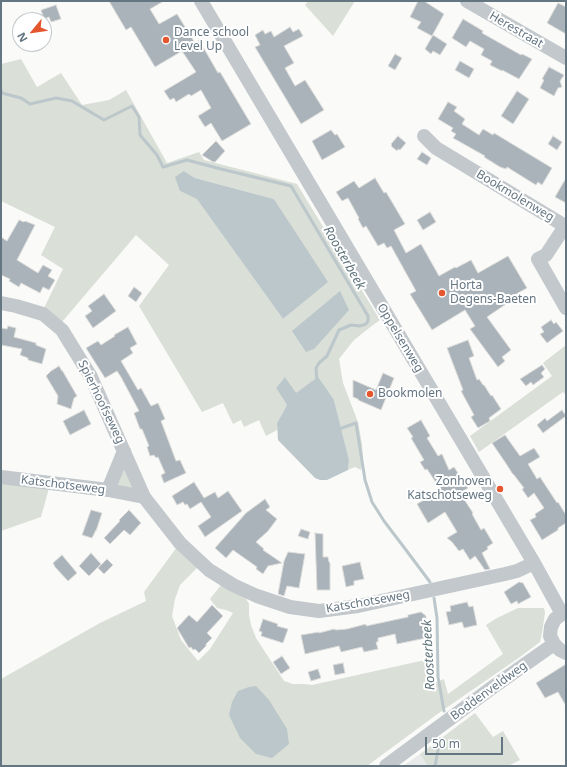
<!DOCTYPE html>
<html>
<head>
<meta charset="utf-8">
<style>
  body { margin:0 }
  #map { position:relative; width:567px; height:767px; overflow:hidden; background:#fafaf8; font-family:"Noto Sans",sans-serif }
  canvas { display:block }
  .frame { position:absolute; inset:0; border:2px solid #657683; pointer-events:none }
  .north { position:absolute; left:12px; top:12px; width:40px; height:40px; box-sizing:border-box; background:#fff; border:1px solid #c1c8cd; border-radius:50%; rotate:241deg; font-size:11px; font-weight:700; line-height:16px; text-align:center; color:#657683 }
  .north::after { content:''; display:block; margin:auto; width:14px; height:18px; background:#e4572e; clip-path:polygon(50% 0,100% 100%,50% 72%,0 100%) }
  .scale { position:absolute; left:425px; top:737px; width:78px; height:18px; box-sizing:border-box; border:2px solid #657683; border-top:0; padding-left:5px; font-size:12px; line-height:14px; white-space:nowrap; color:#657683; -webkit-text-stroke:3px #fff; paint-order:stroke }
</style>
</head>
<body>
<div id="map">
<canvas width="567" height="767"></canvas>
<div class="frame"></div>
<div class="north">N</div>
<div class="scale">50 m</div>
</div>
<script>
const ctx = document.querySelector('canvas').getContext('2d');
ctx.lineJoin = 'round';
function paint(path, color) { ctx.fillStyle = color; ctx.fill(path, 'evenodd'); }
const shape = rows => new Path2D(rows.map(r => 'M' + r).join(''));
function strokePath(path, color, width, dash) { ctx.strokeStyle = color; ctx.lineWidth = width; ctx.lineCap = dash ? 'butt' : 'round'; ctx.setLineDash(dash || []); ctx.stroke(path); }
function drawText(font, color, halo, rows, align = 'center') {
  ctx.font = font + ' "Noto Sans",sans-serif'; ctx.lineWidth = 4; ctx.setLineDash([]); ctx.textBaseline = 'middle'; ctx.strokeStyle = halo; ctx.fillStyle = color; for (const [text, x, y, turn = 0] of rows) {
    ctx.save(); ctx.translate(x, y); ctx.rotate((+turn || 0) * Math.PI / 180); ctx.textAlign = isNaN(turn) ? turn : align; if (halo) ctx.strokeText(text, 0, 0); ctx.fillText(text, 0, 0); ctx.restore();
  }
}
paint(shape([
  [420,754,428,766,403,766]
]), '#e8e9e9');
paint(shape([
  [308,1,355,1,333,36,305,5],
  [21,59,37,87,61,73,82,105,93,103,109,100,126,90,167,163,199,152,204,160,297,184,380,320,373,325,354,340,339,359,343,383,358,422,362,444,363,460,361,470,355,467,348,470,349,460,334,400,295,393,285,377,276,388,287,405,277,423,277,430,266,436,259,420,244,427,241,420,233,424,223,403,202,412,139,306,169,265,136,235,62,322,44,308,63,269,41,255,55,227,1,201,1,64],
  [184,171,195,178,274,199,327,282,283,319,197,198,180,191],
  [566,345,566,395,563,392,479,452,470,436,552,376,543,363],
  [124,465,137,490,116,489],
  [1,482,49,488,41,517,1,531],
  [177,547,199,566,180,585,175,599,172,616,181,640,198,661,210,649,233,613,226,610,217,608,210,599,221,585,245,597,249,604,249,615,251,625,256,638,284,681,293,684,305,684,312,685,425,660,432,684,444,679,448,694,503,654,486,625,497,618,518,608,544,608,545,613,542,633,540,642,520,657,436,715,367,766,1,766,1,679,100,623,146,601,144,592],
  [475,713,493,737,503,731,520,760,508,766,428,766,420,754]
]), '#dadfd7');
paint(shape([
  [184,171,195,178,274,199,328,282,283,319,197,199,180,191,175,177],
  [340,291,349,310,314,349,306,352,292,331],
  [285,377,296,393,318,377,334,400,349,460,348,470,327,480,320,480,315,478,278,440,277,423,287,405,276,388],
  [256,686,269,700,287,729,289,744,272,758,256,754,240,738,229,715,232,702,238,691,249,687]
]), '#bbc7cb');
strokePath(shape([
  [1,90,2,93,21,98,30,104,56,98,72,101,104,120,132,106,139,117,140,135,157,155,163,167,187,160,221,169,291,186,368,316,368,321,366,324,360,326,351,325,339,330,327,356,319,363,316,368,317,381],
  [339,429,356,423,365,480,372,502,384,521,406,550,430,582],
  [434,598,437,618,438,677,444,711],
  [435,766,440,739]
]), '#bbc7cb', 3);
const building = shape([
  [109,1,164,1,150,9,159,24,177,14,195,43,199,40,218,73,220,72,251,124,222,141,211,123,205,127,198,116,211,108,201,90,191,96,189,94,176,102,174,98,170,100,164,91,196,72,182,51,155,67,131,27,126,30,109,1],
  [418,1,424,1,444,14,432,36,417,28,421,22,410,17,418,1],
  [558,3,566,7,566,34,547,23,558,3],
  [56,5,61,19,51,22,49,17,44,19,41,10,56,5],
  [463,19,483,31,482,33,521,55,522,54,532,59,519,79,502,70,502,71,490,65,492,61,481,55,484,49,470,41,466,47,452,38,463,19],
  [290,27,293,32,299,29,303,36,284,46,294,63,285,68,295,86,305,80,324,110,301,124,255,47,260,45,255,35,263,30,265,34,271,31,274,37,290,27],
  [433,35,447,44,440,55,433,51,431,54,425,49,433,35],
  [395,54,402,58,395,70,388,66,395,54],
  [460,61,474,69,469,78,455,70,460,61],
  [549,67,564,75,560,81,562,87,558,88,554,96,540,88,544,80,542,79,549,67],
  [517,91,529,99,513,124,501,116,517,91],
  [448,102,457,107,454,111,465,119,462,124,479,135,483,129,493,135,494,133,552,168,542,185,538,182,536,185,531,182,507,167,506,169,500,167,484,157,485,156,453,138,456,134,451,131,453,128,438,119,448,102],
  [331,130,335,135,337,134,345,147,322,160,312,141,331,130],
  [398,136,406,143,400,150,398,149,397,151,391,146,392,145,391,144,398,136],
  [553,136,562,142,557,150,548,144,553,136],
  [216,141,225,151,215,162,213,162,202,155,216,141],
  [422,152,431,158,427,165,417,159,422,152],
  [375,178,384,193,386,192,405,224,394,230,406,253,421,244,439,276,455,267,456,268,471,260,478,273,508,256,527,288,504,301,506,304,487,317,511,350,502,357,505,361,498,367,470,329,475,326,465,310,432,330,410,294,416,291,391,246,387,248,384,243,378,246,366,226,363,228,358,219,359,218,348,198,342,201,336,192,354,181,359,188,375,178],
  [566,178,566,203,555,197,566,178],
  [430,212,436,222,423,230,417,220,430,212],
  [19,220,24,222,25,221,35,225,17,260,38,273,43,265,52,270,48,276,55,280,49,290,43,287,40,293,21,283,19,287,9,281,10,279,1,275,1,237,7,241,19,220],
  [134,287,142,293,136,302,128,296,134,287],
  [104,294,116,311,93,328,85,316,92,311,88,306,104,294],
  [551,320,554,324,556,322,563,331,547,343,540,334,544,332,541,327,551,320],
  [8,326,16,328,14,337,36,343,36,345,46,349,42,364,28,360,28,358,20,355,22,349,1,345,1,328,7,329,8,326],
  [128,327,137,344,130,348,133,353,121,361,138,390,141,388,151,406,158,403,165,419,161,421,176,461,180,460,186,473,164,483,161,475,165,473,158,457,156,458,154,455,150,456,147,447,149,446,142,429,140,429,134,413,139,411,121,377,117,371,105,378,86,348,98,341,101,345,115,336,114,335,128,327],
  [468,340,474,356,469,358,477,380,479,379,483,385,484,385,491,396,492,395,501,409,489,418,490,421,478,428,471,417,474,415,461,391,463,390,447,348,468,340],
  [542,365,545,369,541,373,544,377,533,385,531,382,526,386,520,379,542,365],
  [59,366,62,371,62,370,77,396,74,398,71,409,57,404,58,396,46,376,51,371,59,366],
  [383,373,394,378,381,410,358,400,358,399,353,397,353,380,376,390,383,373],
  [84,410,91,424,70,435,63,421,84,410],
  [562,410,566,416,543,433,537,425,545,418,547,421,562,410],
  [421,420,430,436,427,438,438,456,442,454,449,470,454,467,468,488,460,493,473,513,472,514,481,530,484,528,493,543,487,547,488,549,482,553,490,569,485,570,475,556,470,560,463,549,459,551,452,542,447,538,457,532,445,512,428,523,417,504,441,490,427,469,425,470,420,462,424,460,411,438,413,437,407,428,421,420],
  [505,435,520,456,534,448,540,457,528,464,537,479,540,477,557,503,558,502,566,515,566,523,558,528,558,530,542,540,530,520,536,517,535,514,544,508,534,493,528,498,522,489,524,488,514,475,512,473,507,465,492,443,505,435],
  [194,482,204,498,215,492,218,498,228,491,242,511,205,537,198,526,211,517,201,502,190,509,187,504,185,505,183,502,177,505,172,496,194,482],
  [265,499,270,507,266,510,277,519,268,531,256,542,264,549,263,550,282,563,268,566,263,574,256,569,257,567,233,550,226,558,215,548,246,513,265,499],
  [91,510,102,513,96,531,96,530,92,538,82,535,91,510],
  [129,510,141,523,130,535,124,530,110,544,104,538,120,521,119,520,129,510],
  [301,529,310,532,308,539,298,536,301,529],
  [315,533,323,534,323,557,328,557,329,562,330,563,330,590,317,590,315,533],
  [288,552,305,554,299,588,287,586,284,596,278,594,284,561,288,552],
  [91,553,101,564,89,576,79,566,91,553],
  [62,555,77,573,68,581,55,567,53,563,62,555],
  [107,559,113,565,104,574,98,568,107,559],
  [360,562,364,579,354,581,354,585,346,587,342,566,360,562],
  [519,582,523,583,531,597,518,604,517,601,511,604,504,592,519,582],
  [467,602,469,607,473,606,477,625,464,628,462,622,449,625,446,612,451,611,450,606,467,602],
  [212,605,223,616,207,633,212,638,206,644,206,646,199,653,195,649,193,650,191,647,189,648,177,628,189,615,197,622,212,605],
  [421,612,426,616,426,638,397,644,395,634,378,638,378,642,376,642,378,649,364,652,362,647,341,652,339,646,305,654,301,635,319,632,319,633,334,629,336,630,347,629,366,624,366,626,408,617,408,615,421,612],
  [263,619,278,624,277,626,288,629,283,643,261,636,262,632,259,631,263,619],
  [282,656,290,668,281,674,273,662,282,656],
  [343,663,345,673,335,675,333,665,343,663],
  [566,664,566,706,558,692,545,698,536,683,566,664],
  [318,669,321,678,311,681,308,672,318,669]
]);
paint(building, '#aab3b9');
strokePath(building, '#dcdcda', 1);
strokePath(shape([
  [201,1,534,563,562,614],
  [467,1,566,58],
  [424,136,436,148,565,226,546,255,538,259,566,308],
  [1,303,16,306,43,314,62,330,91,377,144,497],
  [1,477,108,490,144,497,180,543,209,570,233,585,257,596,290,607,319,611,358,606,505,574,517,571,534,563],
  [108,490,124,451],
  [566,612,562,614,555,619,551,627,550,636,554,644,560,650,566,653],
  [386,766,493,687,554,644]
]), '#c3c8cc', 14);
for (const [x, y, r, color] of [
  [166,40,4,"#e4572e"],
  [442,293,4,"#e4572e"],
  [370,394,4,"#e4572e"],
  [500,489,4,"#e4572e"]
]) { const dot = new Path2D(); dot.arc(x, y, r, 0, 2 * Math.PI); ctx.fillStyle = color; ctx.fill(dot); strokePath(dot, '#fff', 1.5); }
drawText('12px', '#657683', '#fff', [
  ["Herestraat",516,30,30],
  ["Bookmolenweg",515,196,31],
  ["Oppelsenweg",400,338,59],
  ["Spierhoofseweg",101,402,64],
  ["Katschotseweg",63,485,7],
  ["Katschotseweg",368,602,-10],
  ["Boddenveldweg",489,691,-36]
]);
drawText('12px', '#657683', '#fff', [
  ["Dance school",174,33],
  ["Level Up",174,47],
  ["Horta",450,286],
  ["Degens-Baeten",450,300],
  ["Bookmolen",378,394],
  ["Zonhoven",492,482,"right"],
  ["Katschotseweg",492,496,"right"]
], 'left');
drawText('italic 13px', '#60757c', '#fff', [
  ["Roosterbeek",344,258,60],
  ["Roosterbeek",429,655,-93]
]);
</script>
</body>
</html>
